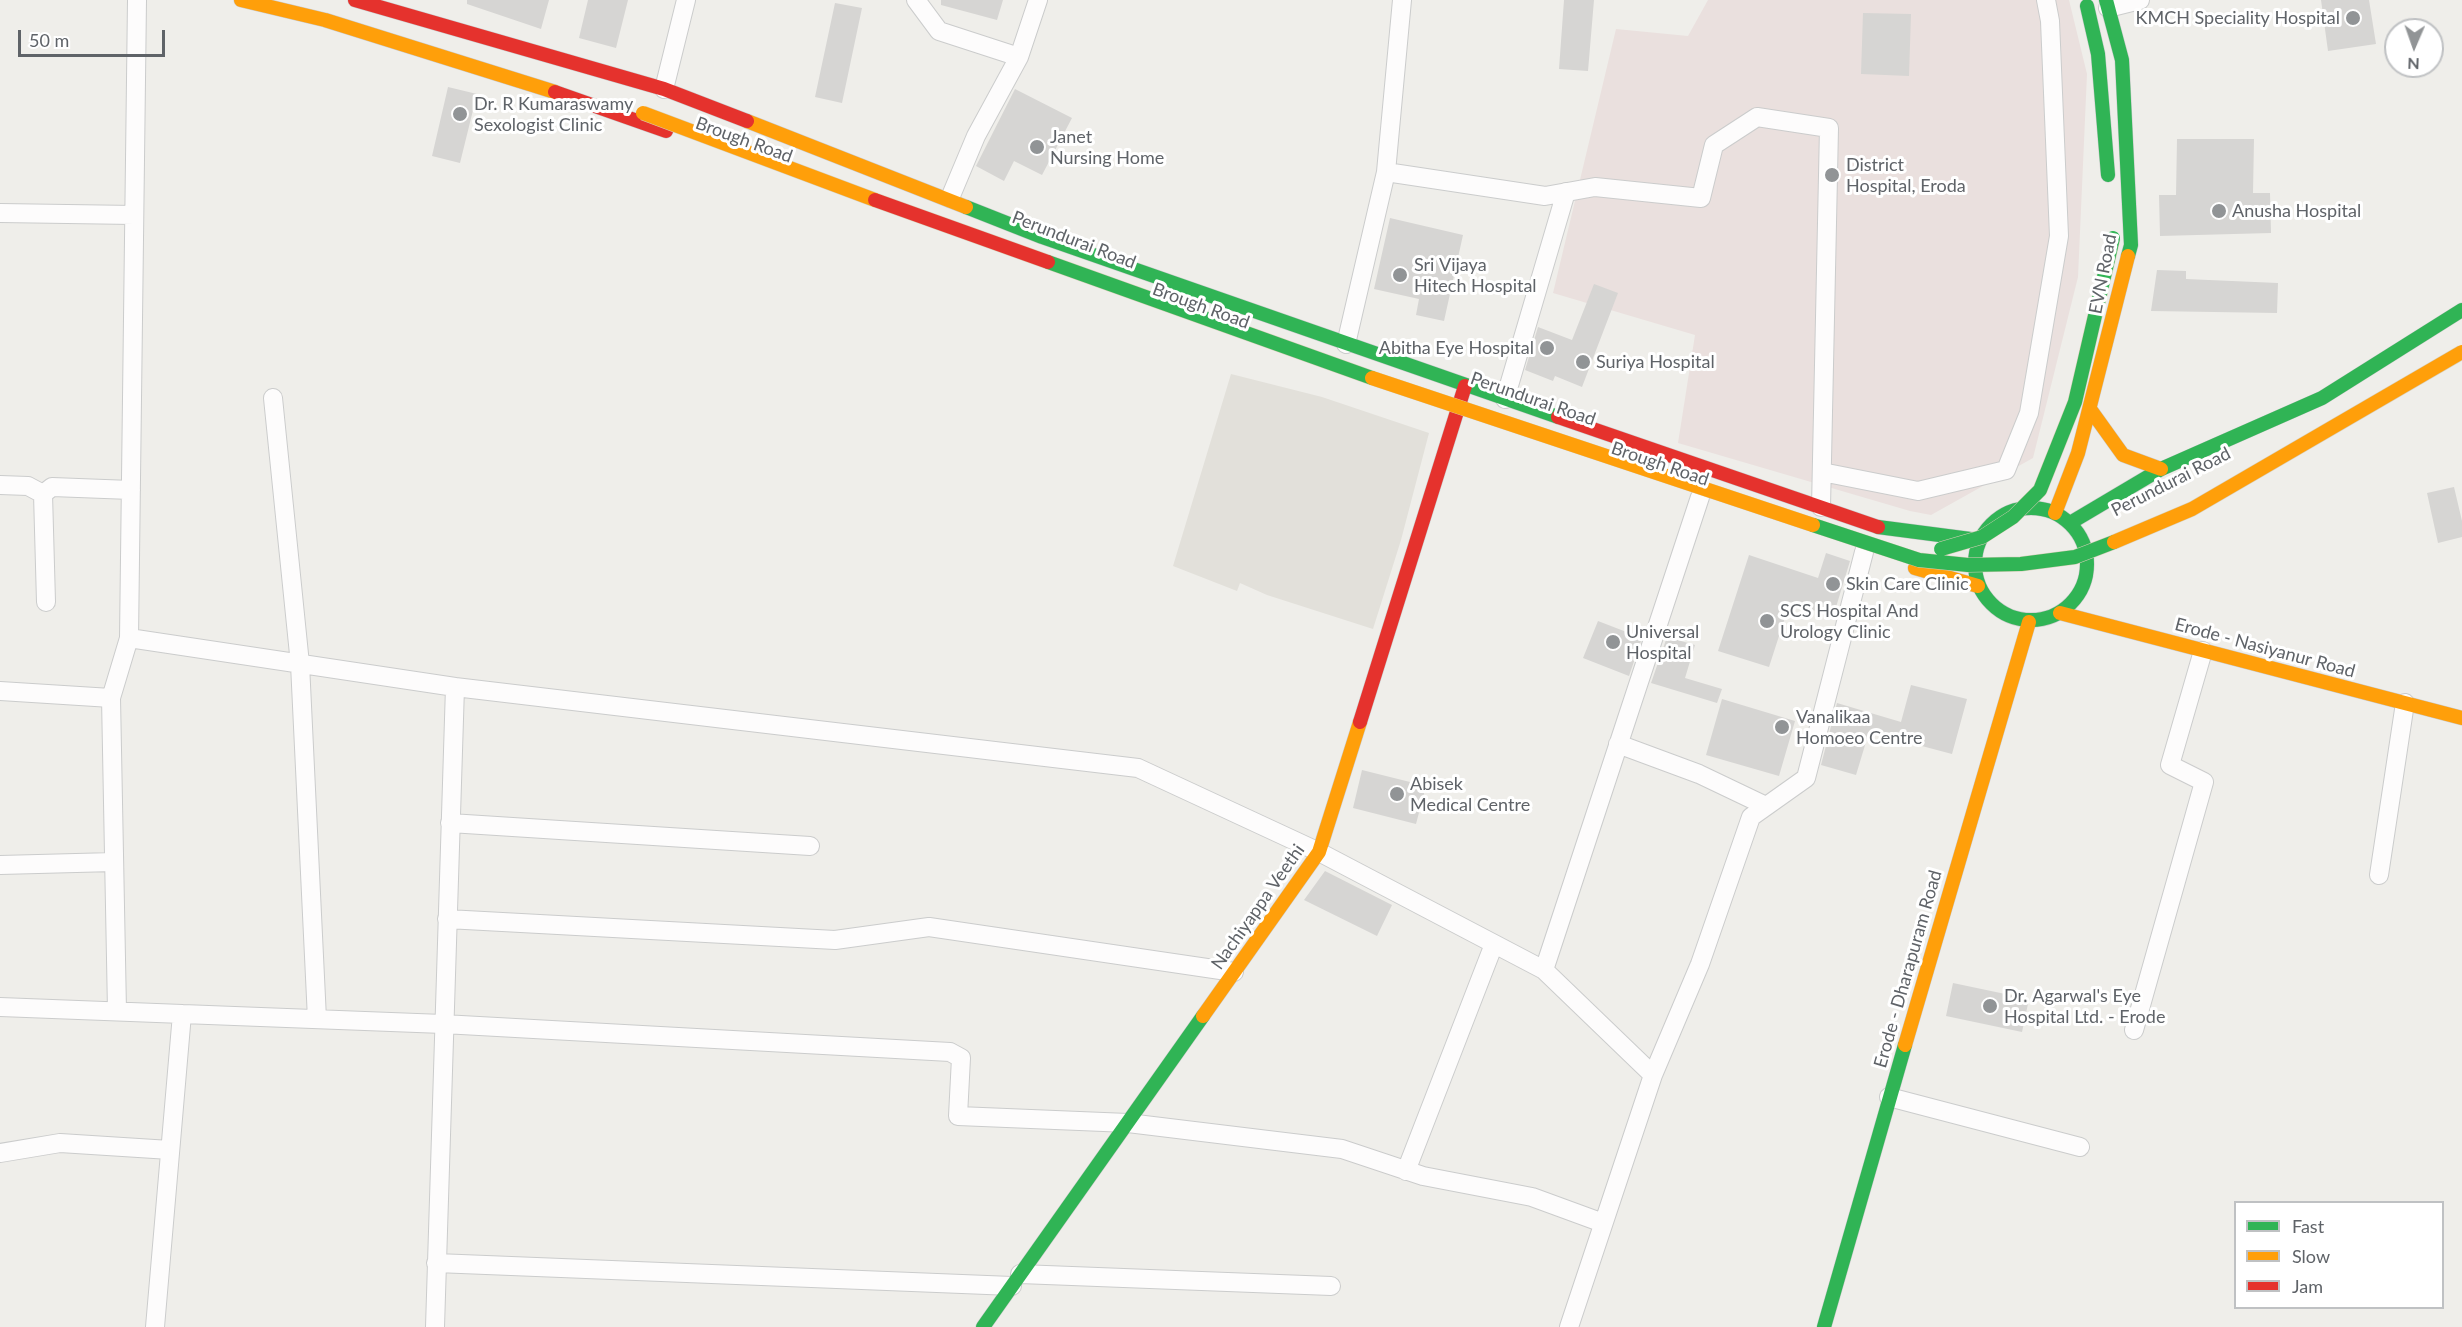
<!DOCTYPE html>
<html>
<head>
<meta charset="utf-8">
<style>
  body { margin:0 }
  #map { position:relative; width:2462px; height:1327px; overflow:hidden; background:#efeeea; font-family:Lato,sans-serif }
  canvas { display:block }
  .legend { position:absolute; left:2234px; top:1201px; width:210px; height:108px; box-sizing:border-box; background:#fff; border:2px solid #bfc1c3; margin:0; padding:8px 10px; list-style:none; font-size:18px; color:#5f6368 }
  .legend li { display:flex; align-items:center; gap:12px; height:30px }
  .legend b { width:30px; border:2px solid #bfc1c3 }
  .north { position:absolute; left:2384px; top:18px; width:60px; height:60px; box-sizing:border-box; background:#fff; border:2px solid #bfc1c3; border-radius:50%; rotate:182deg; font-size:16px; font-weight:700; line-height:24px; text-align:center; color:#5f6368 }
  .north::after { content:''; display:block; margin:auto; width:21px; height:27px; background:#919496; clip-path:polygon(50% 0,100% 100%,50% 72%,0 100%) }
  .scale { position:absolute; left:18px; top:30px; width:147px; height:27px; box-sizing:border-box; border:3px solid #5f6368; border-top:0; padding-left:8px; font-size:18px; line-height:21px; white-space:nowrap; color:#5f6368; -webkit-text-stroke:4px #fff; paint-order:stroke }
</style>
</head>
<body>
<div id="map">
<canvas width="2462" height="1327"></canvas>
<ul class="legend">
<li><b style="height:8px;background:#30b455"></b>Fast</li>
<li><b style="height:8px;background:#ff9f0a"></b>Slow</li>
<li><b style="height:8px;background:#e5322d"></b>Jam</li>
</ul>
<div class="north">N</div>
<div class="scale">50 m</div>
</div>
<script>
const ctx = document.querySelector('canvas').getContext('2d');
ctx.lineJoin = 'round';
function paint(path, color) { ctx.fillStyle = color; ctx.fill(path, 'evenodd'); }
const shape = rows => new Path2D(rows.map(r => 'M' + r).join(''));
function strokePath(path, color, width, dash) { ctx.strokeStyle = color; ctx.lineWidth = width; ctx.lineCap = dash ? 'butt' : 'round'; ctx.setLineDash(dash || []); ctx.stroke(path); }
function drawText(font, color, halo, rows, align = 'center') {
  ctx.font = font + ' Lato,sans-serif'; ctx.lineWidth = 6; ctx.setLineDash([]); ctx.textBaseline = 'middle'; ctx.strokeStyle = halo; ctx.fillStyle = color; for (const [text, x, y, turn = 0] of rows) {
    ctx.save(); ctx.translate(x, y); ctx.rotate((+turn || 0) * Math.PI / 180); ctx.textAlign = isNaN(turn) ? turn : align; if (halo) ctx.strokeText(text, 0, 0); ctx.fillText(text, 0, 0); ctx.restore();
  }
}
paint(shape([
  [1231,374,1322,397,1429,433,1401,540,1373,629,1267,595,1240,583,1237,591,1173,566]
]), '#e2e0da');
paint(shape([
  [1708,0,2069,0,2087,74,2078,277,2033,458,1931,515,1910,511,1678,443,1695,335,1553,293,1616,29,1688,36]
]), '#eae0de');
paint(shape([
  [467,0,549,0,541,29,467,4],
  [588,0,628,0,616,48,579,38],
  [941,0,1003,0,997,20,941,5],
  [1564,0,1594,0,1588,71,1559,69],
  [2321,0,2369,0,2376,44,2328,51],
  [835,3,862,8,842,103,815,97],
  [1863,13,1911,14,1909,76,1861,74],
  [448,87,477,94,460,163,432,156],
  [1015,89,1072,118,1042,175,1014,161,1004,181,976,166],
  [2177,139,2254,139,2253,193,2270,193,2271,233,2160,236,2159,195,2176,195],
  [1390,218,1463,235,1444,321,1416,315,1419,299,1374,289],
  [2157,270,2186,271,2186,279,2278,283,2277,313,2151,311],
  [1594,284,1618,293,1582,387,1555,376,1553,381,1525,370,1538,327,1572,340],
  [2454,487,2462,521,2462,537,2438,543,2427,493],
  [1826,553,1850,561,1833,617,1790,602,1769,667,1718,651,1749,555,1818,578],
  [1598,621,1642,638,1629,676,1583,658],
  [1667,637,1695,645,1685,678,1722,689,1717,703,1651,683],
  [1911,685,1967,699,1952,754,1869,732,1856,775,1821,765,1837,703,1901,722],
  [1722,699,1795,721,1779,776,1706,755],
  [1362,770,1426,786,1416,824,1353,808],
  [1325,871,1392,905,1377,936,1304,900],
  [1953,983,2029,999,2022,1032,1946,1016]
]), '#d6d5d3');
const street = shape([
  [137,0,129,638,455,687,435,1327],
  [916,0,939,31,1019,57],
  [2108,8,2140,0],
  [664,89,686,0],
  [1386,172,1545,196,1595,187,1701,198,1714,145,1757,117,1829,128,1821,507],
  [950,198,976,136,1019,57,1038,0],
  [0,213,134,215],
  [1346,344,1386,172,1402,0],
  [273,398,300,664,317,1019],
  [1505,399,1566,192],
  [1822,472,1918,491,2006,470,2029,413,2059,236,2050,21,2046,0],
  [0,485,28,486,43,494],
  [43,494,46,602],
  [43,494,52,487,131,490],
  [455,687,1138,768,1319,852,1544,970,1653,1075,1569,1327],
  [0,691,111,698],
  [1618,744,1699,774,1766,806],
  [450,823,810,846],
  [0,865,114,862],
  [2379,875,2405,703],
  [447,919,835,940,929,927,1234,972],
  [1544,970,1700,497],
  [0,1007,443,1024,950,1052,961,1058,958,1116,1128,1123,1342,1149,1423,1176,1532,1197,1603,1223],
  [117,1011,111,698,129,638],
  [2134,1030,2204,782,2170,765,2203,651],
  [1653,1075,1700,964,1751,817,1806,778,1864,552],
  [1889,1097,2080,1147],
  [0,1153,60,1143,170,1150],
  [1406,1171,1494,944],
  [436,1263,1012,1286],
  [1020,1274,1331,1286],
  [155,1327,182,1014]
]);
const fast = shape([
  [2106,0,2122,60,2131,245,2128,256],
  [2087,6,2098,54,2108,175],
  [966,207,1042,237,1558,417],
  '1975 564a56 56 0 1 1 112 0a56 56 0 1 1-112 0Z',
  [2070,523,2161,469,2322,398,2462,310],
  [1878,527,1978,540],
  [983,1327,1203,1016],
  [1824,1327,1905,1045]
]);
const slow = shape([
  [241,0,325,20,555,92],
  [747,121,966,207],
  [2090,409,2123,455,2161,469],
  [2055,513,2078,453,2128,256],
  [1915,568,1978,586],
  [2060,613,2462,718],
  [1203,1016,1319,852,1360,722],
  [1905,1045,2029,622]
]);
const jam = shape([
  [355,0,664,89,747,121],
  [555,92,666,131],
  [1558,417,1878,527],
  [1360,722,1465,386]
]);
strokePath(street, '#cbcccc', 20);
strokePath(fast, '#cacacb', 15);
strokePath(slow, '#cacacb', 15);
strokePath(jam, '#cacacb', 15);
strokePath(street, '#fdfcfc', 18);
strokePath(fast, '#30b455', 14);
strokePath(slow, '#ff9f0a', 14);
strokePath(jam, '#e5322d', 14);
const fastBridge = shape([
  [1048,262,1372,378],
  [1813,525,1919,560,1968,565,2021,564,2075,557,2114,542],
  [1941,549,1982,537,2013,517,2040,490,2075,402,2113,238]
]);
const slowBridge = shape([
  [643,113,875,200],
  [1372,378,1813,525],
  [2114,542,2192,509,2462,352]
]);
const jamBridge = shape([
  [875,200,1048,262]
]);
strokePath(fastBridge, '#d7ceb8', 15, []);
strokePath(slowBridge, '#d7ceb8', 15, []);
strokePath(jamBridge, '#d7ceb8', 15, []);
strokePath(fastBridge, '#30b455', 14);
strokePath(slowBridge, '#ff9f0a', 14);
strokePath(jamBridge, '#e5322d', 14);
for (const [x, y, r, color] of [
  [2353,18,8,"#919496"],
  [460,114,8,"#919496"],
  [1037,147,8,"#919496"],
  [1832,175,8,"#919496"],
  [2219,211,8,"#919496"],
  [1400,275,8,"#919496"],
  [1547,348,8,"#919496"],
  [1583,362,8,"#919496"],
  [1833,584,8,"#919496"],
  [1767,621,8,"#919496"],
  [1613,642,8,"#919496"],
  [1782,727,8,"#919496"],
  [1397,794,8,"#919496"],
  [1990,1006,8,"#919496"]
]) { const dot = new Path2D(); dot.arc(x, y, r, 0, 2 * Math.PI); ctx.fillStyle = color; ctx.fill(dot); strokePath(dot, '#fff', 2); }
drawText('18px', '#5f6368', '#fff', [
  ["KMCH Speciality Hospital",2340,18,"right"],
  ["Dr. R Kumaraswamy",474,104],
  ["Sexologist Clinic",474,125],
  ["Janet",1050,137],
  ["Nursing Home",1050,158],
  ["District",1846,165],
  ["Hospital, Eroda",1846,186],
  ["Anusha Hospital",2232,211],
  ["Sri Vijaya",1414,265],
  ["Hitech Hospital",1414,286],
  ["Abitha Eye Hospital",1534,348,"right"],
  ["Suriya Hospital",1596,362],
  ["Skin Care Clinic",1846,584],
  ["SCS Hospital And",1780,611],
  ["Urology Clinic",1780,632],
  ["Universal",1626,632],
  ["Hospital",1626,653],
  ["Vanalikaa",1796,717],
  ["Homoeo Centre",1796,738],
  ["Abisek",1410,784],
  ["Medical Centre",1410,805],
  ["Dr. Agarwal's Eye",2004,996],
  ["Hospital Ltd. - Erode",2004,1017]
], 'left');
drawText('18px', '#5f6368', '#fff', [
  ["Brough Road",744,140,20],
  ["Perundurai Road",1074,240,21],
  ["EVN Road",2103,274,-79],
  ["Brough Road",1201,306,20],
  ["Perundurai Road",1533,399,19],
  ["Brough Road",1660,464,19],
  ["Perundurai Road",2171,482,-27],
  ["Erode - Nasiyanur Road",2265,648,15],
  ["Nachiyappa Veethi",1258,907,-55],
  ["Erode - Dharapuram Road",1908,969,-74]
]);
</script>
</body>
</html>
